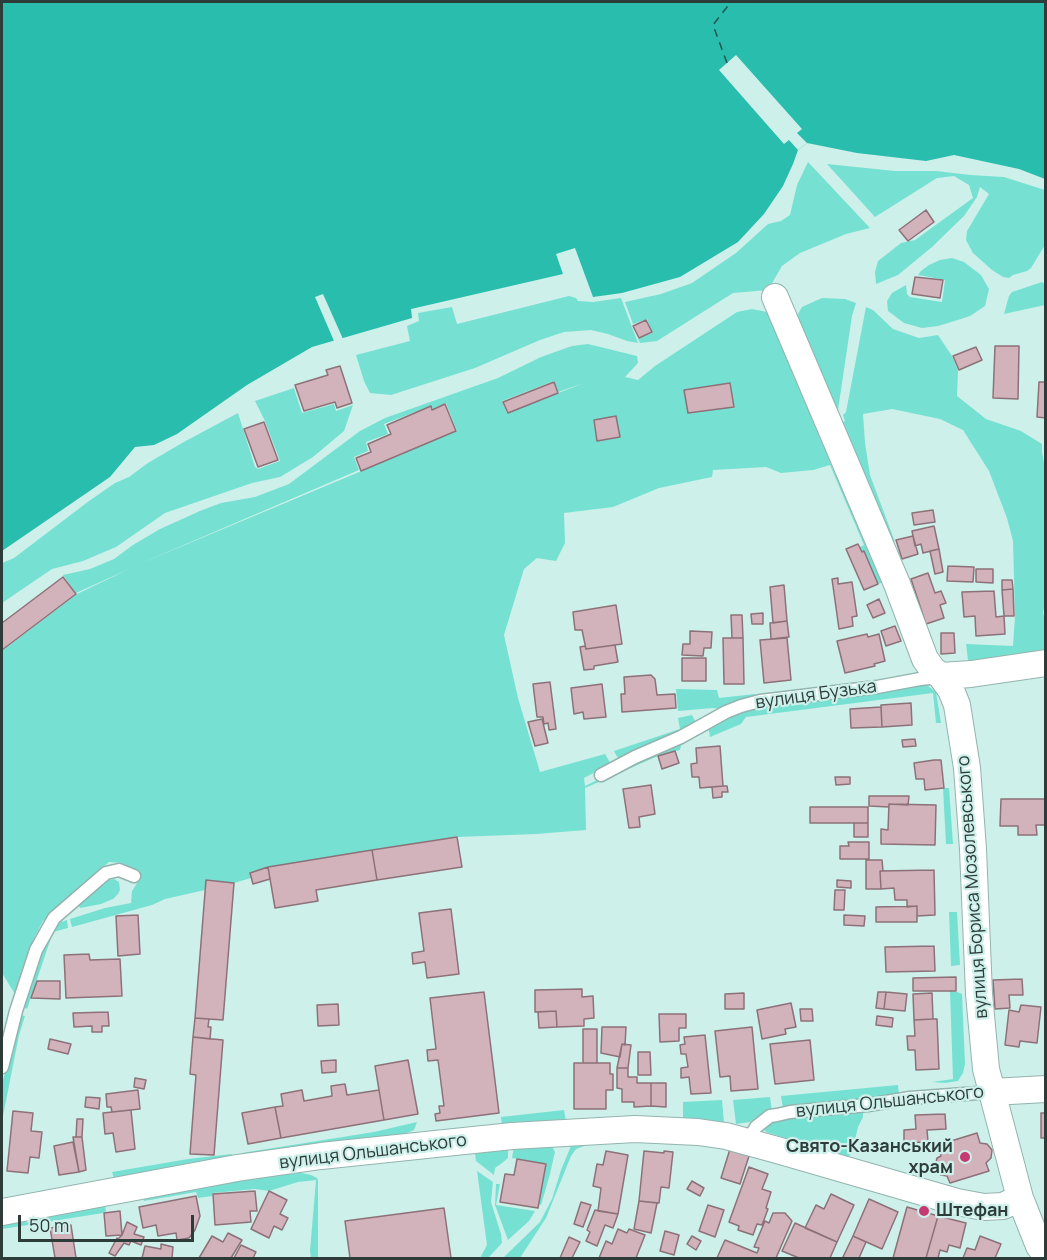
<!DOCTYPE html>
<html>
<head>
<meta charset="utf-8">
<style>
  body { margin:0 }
  #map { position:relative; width:1047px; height:1260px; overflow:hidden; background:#cdf0ea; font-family:Manrope,sans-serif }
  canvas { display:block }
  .frame { position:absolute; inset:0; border:3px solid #2d3b39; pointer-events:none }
  .scale { position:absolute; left:18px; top:1215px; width:176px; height:27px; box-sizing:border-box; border:3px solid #2d3b39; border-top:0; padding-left:8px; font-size:18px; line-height:21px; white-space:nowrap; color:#2d3b39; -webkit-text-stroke:4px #cdf0ea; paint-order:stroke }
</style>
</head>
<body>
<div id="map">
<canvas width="1047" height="1260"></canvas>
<div class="frame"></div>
<div class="scale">50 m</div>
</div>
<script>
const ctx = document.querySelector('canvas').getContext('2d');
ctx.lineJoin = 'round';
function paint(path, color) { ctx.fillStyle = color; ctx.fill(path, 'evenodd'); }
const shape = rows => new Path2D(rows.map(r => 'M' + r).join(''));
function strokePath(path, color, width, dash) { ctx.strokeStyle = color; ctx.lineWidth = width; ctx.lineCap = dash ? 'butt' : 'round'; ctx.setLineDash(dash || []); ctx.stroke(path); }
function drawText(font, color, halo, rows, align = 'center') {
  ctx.font = font + ' Manrope,sans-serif'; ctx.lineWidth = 4.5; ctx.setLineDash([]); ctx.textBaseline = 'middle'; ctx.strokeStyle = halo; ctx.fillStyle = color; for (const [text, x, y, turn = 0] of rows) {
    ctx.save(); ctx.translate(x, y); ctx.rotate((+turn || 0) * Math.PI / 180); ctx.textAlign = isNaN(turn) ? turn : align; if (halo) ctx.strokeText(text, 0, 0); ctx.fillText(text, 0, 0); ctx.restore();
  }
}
paint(shape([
  [808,162,870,228,846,234,800,253,782,266,768,290,733,293,657,341,640,343,638,339,652,333,647,319,633,324,625,302,661,294,692,283,736,253,768,224,781,221,790,215,797,185],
  [827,164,895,171,936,171,970,175,1004,177,1045,190,1045,245,1031,268,1027,271,1013,275,1009,278,1003,277,992,270,973,253,966,240,967,231,989,194,980,187,977,197,964,216,932,247,898,275,876,284,875,272,878,261,901,243,915,240,973,198,969,185,954,176,937,178,875,217],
  [952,258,964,262,981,275,989,289,985,306,970,316,961,319,938,326,922,328,904,323,888,311,887,301,892,293,906,285,907,294,910,297,942,302,945,280,918,275,921,271,929,265,940,260],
  [1042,282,1045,284,1045,305,1004,314,1009,296,1012,292],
  [569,296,576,298,578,301,593,302,621,298,638,343,627,341,608,334,591,330,564,332,540,340,475,368,391,395,370,393,364,381,356,355,410,341,407,326,419,321,418,313,452,307,457,324],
  [822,298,845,299,856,303,852,316,838,410,830,414,796,318,802,307],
  [866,307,873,310,893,329,919,338,938,335,952,356,958,370,957,396,986,419,1021,431,1042,444,1042,452,1046,474,1046,598,1043,613,1046,622,1045,658,969,668,966,644,1013,646,1015,617,1013,541,1007,518,989,471,963,430,940,419,892,409,863,414,865,443,870,475,895,542,890,539,841,423,845,421,843,415,846,412],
  [752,309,767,312,773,317,838,463,831,465,870,550,883,582,878,584,864,552,862,552,860,547,864,545,830,465,813,470,781,473,766,467,713,470,712,477,659,488,613,507,564,513,565,543,556,561,537,558,524,569,504,635,518,698,540,772,605,754,611,764,584,778,585,786,640,759,678,742,681,746,680,750,658,756,585,788,586,830,536,834,457,837,268,867,250,873,251,878,234,883,206,880,205,890,165,899,152,905,72,927,70,919,105,908,131,903,132,891,139,880,129,868,122,863,109,862,43,921,35,936,15,994,2,973,2,651,77,594,131,568,76,593,63,575,90,569,114,559,133,545,160,529,200,511,221,503,255,497,289,484,360,431,385,418,498,378,541,357,572,346,588,344,637,356,638,363,625,377,638,380,655,366,737,312],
  [554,381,558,392,584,383,507,413,502,401],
  [446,403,457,431,137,565,359,470,354,457,368,451,366,442,388,434,384,424,431,406,433,409],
  [294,388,302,413,334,404,336,411,353,405,344,431,313,457,280,477,252,483,165,513,116,547,83,561,52,569,2,603,2,563,14,558,89,501,115,483,129,477,148,463,182,443,238,413,255,467,258,469,280,461,265,421,255,401],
  [924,683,936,692,941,723,936,723,933,693,746,717,741,724,710,737,708,726,739,711,772,704],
  [676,689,717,690,719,698,755,694,755,699,723,709,713,708,678,711],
  [692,715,696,723,683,732,619,760,614,751,680,729,678,718],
  [943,788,949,788,953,844,946,844],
  [114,879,119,882,120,890,118,894,113,899,101,904,80,908,78,904,102,881],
  [949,912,957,912,960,965,951,966],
  [67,920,68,928,53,932,27,1009,23,1007,48,933,56,924],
  [950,991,957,992,962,994,965,1064,963,1073,958,1081,945,1083,932,1082,953,1079],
  [20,1015,25,1016,19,1035,2,1121,2,1084],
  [898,1085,899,1094,864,1101,783,1109,781,1096],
  [770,1097,772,1112,761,1114,750,1122,736,1124,733,1100],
  [722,1100,724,1123,683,1120,683,1102],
  [564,1110,566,1121,502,1125,501,1117],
  [849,1111,863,1112,863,1117,858,1127,852,1153,849,1156,845,1157,766,1132,763,1126,766,1122,788,1118],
  [417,1122,414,1130,400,1136,244,1160,242,1153,374,1132],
  [573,1141,586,1141,587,1145,576,1149,571,1156,546,1218,520,1258,503,1258,540,1222,552,1199,561,1170],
  [548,1144,553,1148,555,1152,550,1174,541,1205,539,1204,546,1164,512,1158,514,1146],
  [508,1146,508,1158,502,1163,495,1168,494,1175,476,1161,475,1154,483,1148],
  [232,1154,231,1162,115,1182,112,1172,188,1159],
  [298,1169,301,1173,311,1175,317,1178,318,1180,318,1258,311,1258,310,1251,316,1180,298,1182,269,1191,255,1189,213,1193,212,1196,198,1198,196,1192,144,1201,142,1194],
  [477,1171,493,1182,491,1202,501,1234,502,1243,488,1258,480,1258,487,1245],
  [496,1184,500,1184,496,1205,535,1211,529,1221,508,1240,495,1205],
  [104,1201,106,1211,103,1213,2,1229,2,1219]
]), '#76e1d2');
paint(shape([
  [2,2,1045,2,1045,179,1019,169,954,155,926,161,857,153,807,143,798,150,793,164,783,186,764,214,738,242,680,277,622,293,593,297,575,248,556,254,563,274,411,309,412,318,312,347,247,385,177,434,154,445,135,447,110,477,2,551]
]), '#29bdad');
paint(shape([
  [736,55,802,129,797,133,807,143,798,150,789,140,784,144,719,70],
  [323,294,343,339,344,341,336,344,334,341,315,297]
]), '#cdf0ea');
strokePath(shape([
  [727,63,713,25,731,2]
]), '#1f5851', 1.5, [8, 6]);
const building = shape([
  [926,210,934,222,908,241,899,230,926,210],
  [915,277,943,280,940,298,912,294,915,277],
  [646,320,652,332,639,338,633,326,646,320],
  [995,346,1019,346,1018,399,993,398,995,346],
  [976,347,982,360,959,370,953,356,976,347],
  [340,366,352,403,337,408,335,402,304,411,295,385,328,375,326,370,340,366],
  [554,382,558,393,508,413,503,402,554,382],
  [1039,382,1046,382,1046,418,1037,417,1039,382],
  [730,383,734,407,688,413,684,390,730,383],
  [445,404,456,431,361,471,356,458,371,452,368,444,391,434,387,425,431,406,432,410,445,404],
  [616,416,620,437,597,441,594,420,616,416],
  [264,422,278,460,258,467,244,429,264,422],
  [933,510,935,522,914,525,912,513,933,510],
  [934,526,939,549,923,553,921,544,915,546,912,531,934,526],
  [913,536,918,554,902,559,896,540,913,536],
  [858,544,862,552,864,551,878,584,864,590,846,549,858,544],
  [939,549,943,572,935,574,930,551,939,549],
  [948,566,974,567,973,582,947,581,948,566],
  [976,569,993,569,993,583,976,582,976,569],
  [928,573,935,593,941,591,946,603,940,605,944,618,926,624,911,579,928,573],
  [63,577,76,594,2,650,2,623,63,577],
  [838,578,838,584,852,582,857,616,852,617,853,626,839,629,832,579,838,578],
  [1002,580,1012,580,1013,589,1002,590,1002,580],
  [784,585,787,621,773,623,770,587,784,585],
  [1013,589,1014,616,1004,616,1002,590,1013,589],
  [994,591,996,617,1004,616,1005,634,976,636,975,616,964,617,962,592,994,591],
  [879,599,885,613,873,618,867,605,879,599],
  [616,605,622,644,586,649,582,630,575,630,573,612,616,605],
  [763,613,763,624,752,624,751,614,763,613],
  [731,615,742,615,743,638,732,638,731,615],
  [787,621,789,637,771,639,770,623,787,621],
  [895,626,901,641,886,646,881,631,895,626],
  [690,631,712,632,711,648,704,648,703,656,682,655,683,644,690,644,690,631],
  [941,633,954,633,955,653,941,654,941,633],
  [867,634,868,637,879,634,885,661,874,664,875,666,845,673,837,641,867,634],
  [723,638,743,638,744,684,724,684,723,638],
  [787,638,791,680,764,683,760,640,787,638],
  [615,645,618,662,594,666,594,669,584,670,580,647,585,646,586,649,615,645],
  [682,658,706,658,706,681,682,681,682,658],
  [651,675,655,679,657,695,675,694,676,708,622,712,621,694,625,694,624,677,651,675],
  [550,682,556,729,549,730,548,723,544,724,543,717,537,717,533,684,550,682],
  [602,684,606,717,584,719,583,712,574,714,571,688,602,684],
  [911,703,912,725,882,727,881,705,911,703],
  [881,707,882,727,851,728,850,709,881,707],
  [542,719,548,743,535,746,528,722,542,719],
  [915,739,916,746,903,747,902,740,915,739],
  [720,746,723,786,700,788,699,777,692,777,691,764,697,763,696,748,720,746],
  [675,751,679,763,662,769,658,756,675,751],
  [934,760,941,760,944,788,925,790,924,779,916,779,914,763,934,760],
  [835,777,850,777,850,784,836,785,835,777],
  [651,785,655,814,639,817,640,827,629,828,623,789,651,785],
  [723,786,727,786,728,792,722,792,722,797,713,798,712,787,723,786],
  [869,796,909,796,908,805,889,804,889,807,869,806,869,796],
  [1001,799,1045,799,1045,825,1036,825,1037,835,1018,835,1018,826,1000,826,1001,799],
  [889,804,936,805,935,845,881,844,881,829,888,830,889,804],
  [810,807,868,807,868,823,810,823,810,807],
  [854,823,868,823,868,837,854,837,854,823],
  [457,837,462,867,377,880,372,850,457,837],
  [848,842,869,842,869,859,840,859,840,846,849,846,848,842],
  [372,850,377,880,316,890,318,901,275,908,268,867,372,850],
  [866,860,882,860,883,871,880,871,881,889,866,889,866,860],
  [268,867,270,879,253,884,250,873,268,867],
  [934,870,935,915,917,916,917,906,907,907,907,900,895,900,894,888,881,889,880,871,934,870],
  [206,880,234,883,223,1020,195,1018,206,880],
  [837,880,851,881,851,888,837,887,837,880],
  [835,890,845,890,844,910,834,910,835,890],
  [917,906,917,922,876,922,876,907,917,906],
  [451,909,459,974,427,978,425,962,413,964,412,953,424,951,419,913,451,909],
  [138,915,140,954,118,956,116,916,138,915],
  [844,915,865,916,864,926,844,925,844,915],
  [934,946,935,971,886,972,885,947,934,946],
  [89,954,90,960,120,959,122,996,66,998,64,955,89,954],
  [956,977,956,991,913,991,913,978,956,977],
  [1022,979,1023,995,1009,995,1010,1008,995,1009,993,980,1022,979],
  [37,981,60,981,60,999,31,998,37,981],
  [582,989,582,997,593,996,594,1018,584,1019,584,1026,557,1027,556,1011,535,1012,535,990,582,989],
  [484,992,499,1113,436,1121,435,1114,440,1113,439,1106,444,1106,438,1060,428,1061,427,1050,436,1049,430,998,484,992],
  [878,992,886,992,884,1009,876,1008,878,992],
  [886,992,907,994,905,1011,884,1009,886,992],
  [744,993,744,1009,725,1009,725,994,744,993],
  [932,993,933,1019,914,1020,913,994,932,993],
  [791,1003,796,1027,785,1029,786,1034,762,1039,757,1010,791,1003],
  [338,1004,339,1025,318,1026,317,1005,338,1004],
  [1021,1005,1041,1007,1037,1043,1020,1041,1019,1047,1005,1045,1009,1010,1019,1012,1021,1005],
  [800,1009,812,1009,813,1021,801,1021,800,1009],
  [556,1011,557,1027,539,1028,538,1012,556,1011],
  [108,1012,109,1026,102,1026,102,1032,92,1032,92,1026,74,1027,73,1013,108,1012],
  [659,1014,686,1014,686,1028,679,1028,679,1041,660,1042,659,1014],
  [877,1016,893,1018,892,1027,876,1025,877,1016],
  [195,1018,209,1019,208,1027,211,1027,210,1039,193,1037,195,1018],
  [933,1019,937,1019,939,1069,916,1070,915,1050,908,1050,907,1036,915,1036,914,1020,933,1019],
  [602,1027,626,1027,625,1045,622,1044,620,1057,601,1053,602,1027],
  [752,1027,758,1089,731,1091,730,1076,720,1077,715,1031,752,1027],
  [583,1029,597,1029,597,1063,583,1063,583,1029],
  [705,1035,711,1093,691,1094,689,1077,681,1078,681,1068,688,1067,686,1054,681,1054,680,1045,685,1044,684,1037,705,1035],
  [193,1037,223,1040,214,1155,190,1154,196,1075,190,1074,193,1037],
  [50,1039,71,1044,68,1054,48,1049,50,1039],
  [810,1040,814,1080,775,1084,770,1044,810,1040],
  [622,1044,631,1045,628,1068,617,1068,622,1044],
  [638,1052,650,1052,651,1075,638,1075,638,1052],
  [336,1060,336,1072,322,1073,321,1061,336,1060],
  [408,1060,418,1114,384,1120,375,1066,408,1060],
  [574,1063,610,1063,610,1074,613,1074,613,1090,606,1090,606,1109,574,1109,574,1063],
  [617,1068,628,1068,628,1077,637,1077,637,1083,651,1083,651,1106,634,1107,634,1102,622,1102,622,1089,617,1088,617,1068],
  [135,1078,146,1080,144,1089,134,1087,135,1078],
  [651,1083,666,1083,666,1107,651,1106,651,1083],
  [345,1084,347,1095,379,1090,384,1120,281,1138,275,1107,283,1106,281,1094,302,1090,304,1101,332,1096,331,1086,345,1084],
  [138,1090,140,1109,112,1112,111,1107,107,1107,106,1094,138,1090],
  [86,1097,100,1098,99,1109,85,1107,86,1097],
  [275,1107,281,1138,248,1144,242,1113,275,1107],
  [131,1110,135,1149,116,1152,113,1133,105,1134,103,1113,131,1110],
  [13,1111,33,1113,31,1131,42,1132,39,1158,30,1157,28,1173,7,1171,13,1111],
  [1041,1113,1046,1113,1046,1138,1041,1138,1041,1113],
  [945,1114,946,1129,927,1130,928,1142,904,1143,904,1130,916,1129,915,1115,945,1114],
  [77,1119,83,1119,82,1137,76,1137,77,1119],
  [977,1133,980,1143,987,1144,992,1150,991,1158,986,1163,989,1171,950,1183,947,1176,941,1175,935,1166,937,1158,941,1156,938,1145,977,1133],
  [73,1137,82,1137,86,1170,79,1172,73,1137],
  [73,1142,79,1172,59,1175,54,1146,73,1142],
  [730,1149,749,1156,740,1184,721,1178,730,1149],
  [606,1151,628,1155,618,1214,598,1211,601,1188,593,1186,597,1164,603,1165,606,1151],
  [644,1151,664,1153,664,1151,673,1152,669,1188,661,1187,659,1203,639,1201,644,1151],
  [517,1159,546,1164,538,1208,500,1202,505,1174,514,1175,517,1159],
  [749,1167,768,1174,762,1189,771,1192,766,1208,768,1209,762,1225,757,1224,753,1235,738,1230,739,1226,729,1222,749,1167],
  [692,1181,704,1188,700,1196,687,1189,692,1181],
  [255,1191,257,1211,250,1211,251,1222,215,1225,213,1194,255,1191],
  [269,1191,287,1200,280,1214,288,1218,282,1230,274,1226,269,1238,251,1229,269,1191],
  [831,1194,854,1205,837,1242,805,1228,816,1205,824,1209,831,1194],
  [196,1196,200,1216,195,1230,189,1238,177,1240,176,1233,158,1236,156,1225,143,1228,139,1207,196,1196],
  [869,1199,898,1212,882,1249,853,1236,869,1199],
  [639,1201,657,1203,651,1233,634,1229,639,1201],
  [581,1202,591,1205,583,1227,574,1224,581,1202],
  [708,1205,724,1210,715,1237,699,1231,708,1205],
  [907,1207,938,1216,926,1258,893,1258,907,1207],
  [444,1208,451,1258,350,1258,345,1221,444,1208],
  [595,1210,618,1214,613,1228,605,1225,597,1246,586,1241,590,1232,587,1230,595,1210],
  [120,1211,122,1235,106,1236,104,1213,120,1211],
  [773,1213,785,1213,792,1221,776,1258,717,1258,725,1240,757,1253,759,1248,754,1247,765,1221,769,1223,773,1213],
  [938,1216,966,1223,960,1248,949,1245,947,1252,940,1250,938,1258,926,1258,938,1216],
  [127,1222,137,1227,134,1234,144,1237,141,1245,131,1241,129,1245,124,1243,115,1256,109,1253,117,1238,118,1239,122,1235,127,1222],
  [795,1223,837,1242,830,1258,799,1258,782,1251,795,1223],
  [71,1225,76,1258,55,1258,50,1228,71,1225],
  [618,1229,627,1233,629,1229,645,1235,636,1258,599,1258,606,1241,612,1244,618,1229],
  [665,1231,679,1235,674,1255,660,1251,665,1231],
  [228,1233,242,1240,231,1258,199,1258,212,1236,223,1242,228,1233],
  [692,1236,701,1241,696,1250,687,1244,692,1236],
  [853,1236,866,1242,859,1258,846,1258,843,1257,853,1236],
  [980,1236,1001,1244,995,1258,963,1258,967,1248,975,1250,980,1236],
  [569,1237,580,1242,572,1258,560,1258,569,1237],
  [161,1244,173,1247,172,1258,142,1258,145,1246,161,1249,161,1244],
  [241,1245,256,1252,253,1258,234,1258,241,1245]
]);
paint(building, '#d2b3bb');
strokePath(building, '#8d7178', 1.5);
const lane = shape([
  [601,775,635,757,681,737,726,712,741,706,760,701,877,687,920,679,938,677],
  [2,1067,16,1011,36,950,54,918,106,873,119,870,134,876],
  [747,1142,756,1127,770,1116,777,1115,790,1112,868,1105,910,1098,992,1092]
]);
const street = shape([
  [775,297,897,584,925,659,933,670,941,676,951,690,957,705,967,768,973,849,979,994,986,1069,1020,1198,1039,1246,1046,1255],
  [941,676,971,674,1046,663],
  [992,1092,1046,1089],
  [2,1212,237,1168,321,1156,512,1136,635,1129,698,1132,726,1136,777,1150,957,1202,984,1207,1003,1206,1020,1198]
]);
strokePath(lane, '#93b4ae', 15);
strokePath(street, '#93b4ae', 28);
strokePath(lane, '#fff', 12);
strokePath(street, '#fff', 26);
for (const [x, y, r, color] of [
  [965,1157,6,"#c53a72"],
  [924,1211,6,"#c53a72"]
]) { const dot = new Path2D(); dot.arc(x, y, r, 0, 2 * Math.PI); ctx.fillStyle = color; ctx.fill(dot); strokePath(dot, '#cdf0ea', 2); }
drawText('18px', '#2d3b39', '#cdf0ea', [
  ["вулиця Бузька",816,695,-8],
  ["вулиця Бориса Мозолевського",973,887,-94],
  ["вулиця Ольшанського",890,1102,-6],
  ["вулиця Ольшанського",373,1152,-7]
]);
drawText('bold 18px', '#2d3b39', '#cdf0ea', [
  ["Свято-Казанський",953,1147],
  ["храм",953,1168],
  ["Штефан",936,1211,"left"]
], 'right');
</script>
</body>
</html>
